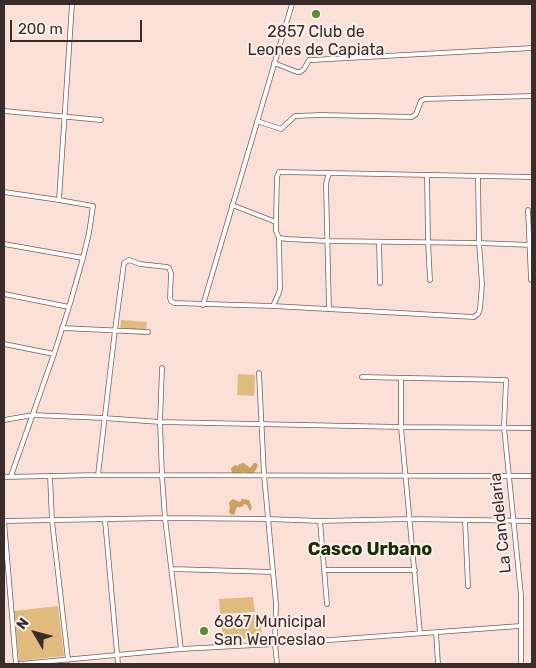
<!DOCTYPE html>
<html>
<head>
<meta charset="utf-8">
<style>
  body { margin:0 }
  #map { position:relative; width:536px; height:668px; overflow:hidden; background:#fbe0d7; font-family:Rubik,sans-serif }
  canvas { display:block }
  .frame { position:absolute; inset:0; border:5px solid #3a2d29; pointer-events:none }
  .north { position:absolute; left:10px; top:608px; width:50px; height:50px; -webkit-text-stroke:4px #fef0ec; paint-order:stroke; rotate:307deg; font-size:14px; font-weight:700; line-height:20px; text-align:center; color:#3a2d29 }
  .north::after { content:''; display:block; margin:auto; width:18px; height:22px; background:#3a2d29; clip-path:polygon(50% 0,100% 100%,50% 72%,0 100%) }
  .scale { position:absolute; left:10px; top:20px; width:132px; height:22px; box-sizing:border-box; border:2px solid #3a2d29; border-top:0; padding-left:6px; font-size:15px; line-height:18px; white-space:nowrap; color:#3a2d29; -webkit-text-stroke:4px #fef0ec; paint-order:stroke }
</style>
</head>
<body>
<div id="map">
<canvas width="536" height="668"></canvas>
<div class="frame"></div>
<div class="north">N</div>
<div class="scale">200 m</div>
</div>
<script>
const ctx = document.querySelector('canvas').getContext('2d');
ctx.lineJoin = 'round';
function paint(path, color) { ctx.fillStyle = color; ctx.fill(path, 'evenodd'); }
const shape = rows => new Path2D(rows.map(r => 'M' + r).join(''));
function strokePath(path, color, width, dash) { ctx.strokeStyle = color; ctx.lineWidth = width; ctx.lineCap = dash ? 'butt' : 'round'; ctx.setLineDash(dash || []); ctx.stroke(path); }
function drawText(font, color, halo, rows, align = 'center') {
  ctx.font = font + ' Rubik,sans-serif'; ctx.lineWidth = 4; ctx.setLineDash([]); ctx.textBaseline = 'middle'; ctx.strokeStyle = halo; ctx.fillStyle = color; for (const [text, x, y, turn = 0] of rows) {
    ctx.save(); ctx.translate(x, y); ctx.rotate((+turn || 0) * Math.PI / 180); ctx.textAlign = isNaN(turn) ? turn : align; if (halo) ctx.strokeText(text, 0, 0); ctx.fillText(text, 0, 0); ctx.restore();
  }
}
paint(shape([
  [121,320,147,322,145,335,120,333],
  [238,374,255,375,254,396,237,395],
  [253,597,255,612,220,614,219,599],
  [58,606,64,656,19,661,14,611],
  [260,614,262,637,223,641,221,618]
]), '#e1bb7e');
paint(shape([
  [244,463,250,468,254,463,256,463,258,465,256,470,252,474,243,472,241,473,232,474,231,468,235,465,238,466,239,464],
  [233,499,240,502,242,499,249,500,252,508,250,511,247,505,244,504,242,507,237,507,234,515,230,514,229,511,230,508,229,503,230,501]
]), '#caa160');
const street = shape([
  [274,63,297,72,300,72,304,69,309,60,312,60,532,48],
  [4,111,101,120],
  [257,121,281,129,295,116,321,115,412,117,416,114,421,101,425,99,532,96],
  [427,175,428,242,430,280],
  [4,192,59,200,93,206,89,233,83,258,69,307,54,354,11,476],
  [59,200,72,4],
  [232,205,276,222,276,231,279,238,288,239,327,241,479,243,532,245],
  [528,210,531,280],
  [276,221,277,177,279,172,532,177],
  [379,242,380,283],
  [4,244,83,258],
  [4,294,69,307],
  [203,305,292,4],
  [273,306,474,317,478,314,480,309,482,284,479,243,478,177],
  [329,309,326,185,327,179,329,174],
  [62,328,148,332],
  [4,344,54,354],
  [162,368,160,422,162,476,165,518,181,649],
  [259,373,264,475,276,604,275,644,277,664],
  [362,377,506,380,504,427,521,595,521,664],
  [401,378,401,427,420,633],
  [4,420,33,415,104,418,160,422,401,427,532,428],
  [98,475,115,330,124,263,129,260,140,264,167,267,169,268,171,273,170,298,171,301,174,303,273,306,278,295,280,289,279,238],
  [50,476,52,521,68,660],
  [4,477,98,475,532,476],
  [105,520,118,664],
  [465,520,468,586],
  [4,521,165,518,269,519,320,521,409,519,532,521],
  [4,521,16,664],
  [320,521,327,604],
  [172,569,273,572],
  [325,570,415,570],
  [436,632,438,664],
  [20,664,181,649,275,644,520,626]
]);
strokePath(street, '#7a5d54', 5.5);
strokePath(street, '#fff', 4);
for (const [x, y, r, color] of [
  [316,14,5,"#539030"],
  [204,631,5,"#539030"]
]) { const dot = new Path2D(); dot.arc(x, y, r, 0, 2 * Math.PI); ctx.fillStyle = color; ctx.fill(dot); strokePath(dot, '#fef0ec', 2); }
drawText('16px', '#3a2d29', '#fef0ec', [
  ["2857 Club de",316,32],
  ["Leones de Capiata",316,50],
  ["6867 Municipal",214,622,"left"],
  ["San Wenceslao",214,640,"left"]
]);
drawText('16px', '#3a2d29', '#fef0ec', [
  ["La Candelaria",501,523,-96]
]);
drawText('bold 18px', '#143103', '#fef0ec', [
  ["Casco Urbano",370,550]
]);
</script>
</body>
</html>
